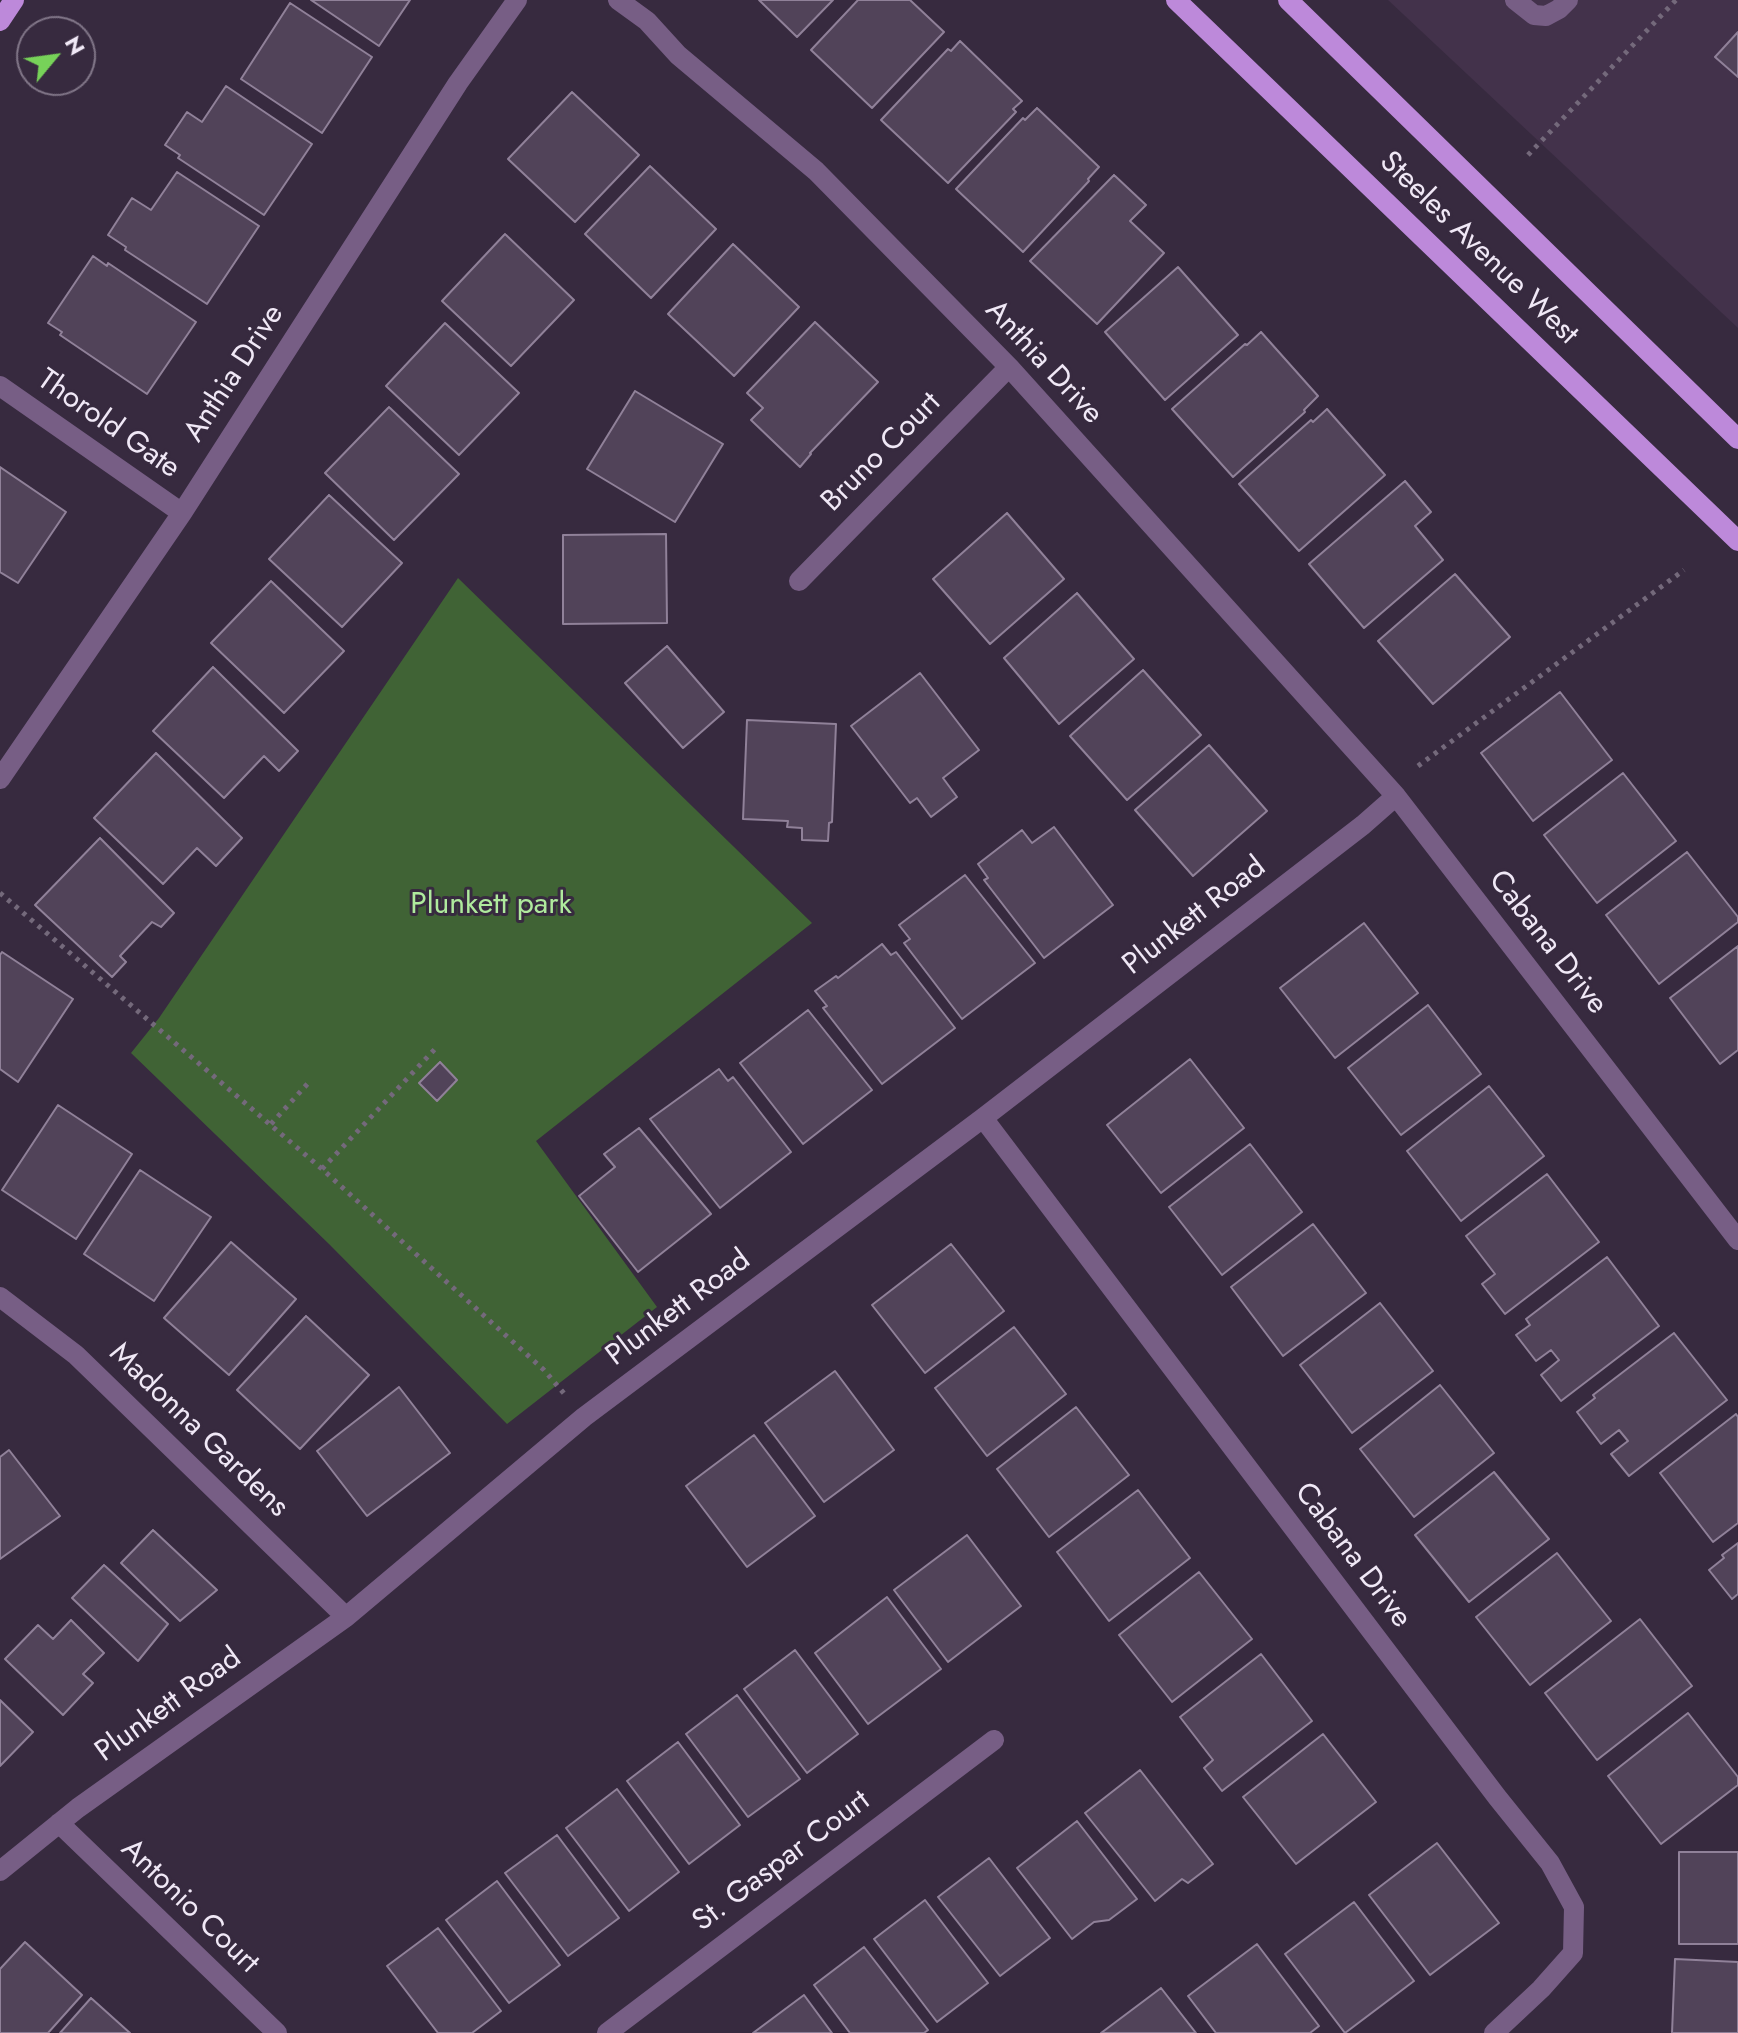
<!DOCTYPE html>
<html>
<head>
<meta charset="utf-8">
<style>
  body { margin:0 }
  #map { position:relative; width:1738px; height:2033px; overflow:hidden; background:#372a3f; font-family:Jost,sans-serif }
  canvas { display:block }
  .north { position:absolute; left:16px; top:16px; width:80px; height:80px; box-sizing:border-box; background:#372a3f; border:2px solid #817688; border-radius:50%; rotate:61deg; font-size:22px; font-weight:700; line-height:32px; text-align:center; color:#f0e8f6 }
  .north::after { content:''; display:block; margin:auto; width:28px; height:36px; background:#77d259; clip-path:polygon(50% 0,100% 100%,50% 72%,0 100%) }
</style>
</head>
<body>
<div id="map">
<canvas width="1738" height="2033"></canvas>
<div class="north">N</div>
</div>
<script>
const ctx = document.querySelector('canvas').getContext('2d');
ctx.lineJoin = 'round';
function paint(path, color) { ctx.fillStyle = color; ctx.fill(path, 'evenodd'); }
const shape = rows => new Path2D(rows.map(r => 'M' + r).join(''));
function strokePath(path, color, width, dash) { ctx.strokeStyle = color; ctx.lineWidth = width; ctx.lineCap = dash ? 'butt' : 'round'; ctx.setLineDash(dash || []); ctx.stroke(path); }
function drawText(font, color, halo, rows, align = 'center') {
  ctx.font = font + ' Jost,sans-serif'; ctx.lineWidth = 6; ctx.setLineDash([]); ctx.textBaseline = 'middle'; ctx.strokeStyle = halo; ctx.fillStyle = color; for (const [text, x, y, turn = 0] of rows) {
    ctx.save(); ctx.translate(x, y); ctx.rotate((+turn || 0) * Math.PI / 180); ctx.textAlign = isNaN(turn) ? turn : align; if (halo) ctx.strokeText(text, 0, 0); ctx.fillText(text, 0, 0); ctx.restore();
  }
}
paint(shape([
  [1388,0,1738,0,1738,328,1532,135]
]), '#43324b');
paint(shape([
  [458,578,812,923,536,1141,657,1307,507,1424,329,1244,131,1053,159,1018]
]), '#406335');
const building = shape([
  [311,0,410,0,379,46,311,0],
  [759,0,833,0,797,37,759,0],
  [858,0,910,0,944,32,872,108,811,50,858,0],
  [290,3,372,57,322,133,241,79,290,3],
  [1738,32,1738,77,1715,57,1738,32],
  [960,41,1022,101,1013,109,1016,112,948,183,881,120,948,49,951,51,960,41],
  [226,86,312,144,264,215,178,158,180,155,165,145,187,112,202,122,226,86],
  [572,92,639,155,575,222,508,159,572,92],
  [1037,108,1099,167,1088,179,1089,181,1023,252,956,189,1023,118,1025,120,1037,108],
  [650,166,716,229,651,298,585,234,650,166],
  [177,172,259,226,207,304,125,250,126,247,108,235,132,198,151,210,177,172],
  [1114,175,1146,205,1130,221,1164,253,1097,324,1030,261,1114,175],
  [505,234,574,300,511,366,442,301,505,234],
  [733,244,799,307,734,376,668,314,733,244],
  [93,256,107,266,108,263,196,322,147,394,60,335,62,332,48,323,93,256],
  [1178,267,1238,335,1165,400,1105,332,1178,267],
  [815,322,878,382,810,453,811,454,800,467,751,420,763,408,747,393,815,322],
  [445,323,519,393,459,455,386,386,445,323],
  [1261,332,1318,396,1304,410,1305,412,1233,477,1172,409,1245,344,1247,345,1261,332],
  [635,391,723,444,675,522,587,469,635,391],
  [389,407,459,474,394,540,325,473,389,407],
  [1327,409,1385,475,1299,551,1239,484,1311,420,1313,422,1327,409],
  [0,467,66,512,18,583,0,572,0,467],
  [1405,481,1431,512,1415,526,1443,560,1364,628,1309,564,1405,481],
  [329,495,402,563,342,627,269,559,329,495],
  [1007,513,1064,579,990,644,933,579,1007,513],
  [666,534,667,623,563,624,563,535,666,534],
  [1455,574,1510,637,1433,704,1378,641,1455,574],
  [271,581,344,651,284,713,211,643,271,581],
  [1077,593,1134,659,1059,724,1004,658,1077,593],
  [667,646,724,712,683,748,625,683,667,646],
  [213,667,298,751,279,771,264,756,224,798,153,731,213,667],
  [1143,670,1201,735,1127,800,1070,736,1143,670],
  [920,673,979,750,943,778,957,797,931,817,917,798,910,803,851,726,920,673],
  [1560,692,1612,760,1533,821,1481,753,1560,692],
  [747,720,836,724,832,822,829,823,828,841,802,840,802,828,787,827,788,821,743,819,747,720],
  [1209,745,1267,811,1193,876,1135,810,1209,745],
  [156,753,242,838,216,866,197,848,163,884,94,818,156,753],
  [1623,773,1676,841,1597,903,1544,835,1623,773],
  [1054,827,1113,905,1044,958,984,880,988,878,978,864,1022,830,1032,843,1054,827],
  [100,838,174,913,161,927,152,922,120,956,126,962,112,977,35,905,100,838],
  [1687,852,1738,917,1738,922,1659,984,1606,915,1687,852],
  [965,875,1035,963,962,1019,904,943,910,939,899,925,965,875],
  [1364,923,1418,993,1335,1058,1280,988,1364,923],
  [882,944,891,955,896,952,955,1028,882,1084,823,1008,827,1006,815,991,836,976,838,978,882,944],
  [1738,946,1738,1050,1720,1064,1670,998,1738,946],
  [2,952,73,999,18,1082,0,1069,0,955,2,952],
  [1428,1005,1481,1074,1401,1135,1348,1068,1428,1005],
  [808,1010,872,1090,803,1144,740,1063,808,1010],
  [1190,1059,1244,1128,1161,1193,1107,1125,1190,1059],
  [440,1062,457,1080,437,1101,419,1083,440,1062],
  [719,1069,728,1081,733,1077,791,1152,720,1208,650,1119,719,1069],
  [1489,1086,1544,1156,1461,1221,1407,1151,1489,1086],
  [58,1105,132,1154,76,1239,2,1190,58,1105],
  [639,1128,711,1214,638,1272,579,1196,615,1167,604,1154,639,1128],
  [1250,1144,1302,1212,1222,1275,1169,1207,1250,1144],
  [140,1170,211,1217,154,1301,84,1254,140,1170],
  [1547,1174,1599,1242,1505,1314,1482,1284,1495,1274,1466,1236,1547,1174],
  [1313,1224,1366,1293,1283,1356,1231,1287,1313,1224],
  [231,1242,296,1299,229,1375,164,1318,231,1242],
  [951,1244,1004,1311,925,1373,872,1305,951,1244],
  [1607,1257,1659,1326,1561,1401,1541,1375,1559,1360,1551,1350,1536,1361,1516,1335,1530,1325,1526,1319,1607,1257],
  [1380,1303,1433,1371,1352,1433,1300,1365,1380,1303],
  [306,1316,369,1375,300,1449,237,1390,306,1316],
  [1014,1327,1066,1394,987,1456,935,1388,1014,1327],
  [1674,1333,1727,1400,1629,1476,1611,1454,1628,1441,1619,1430,1601,1444,1577,1412,1595,1398,1593,1395,1674,1333],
  [835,1371,894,1450,824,1502,765,1423,835,1371],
  [1440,1385,1494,1453,1414,1517,1360,1449,1440,1385],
  [399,1387,450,1453,367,1516,317,1451,399,1387],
  [1076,1407,1129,1475,1049,1537,997,1469,1076,1407],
  [1736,1414,1738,1417,1738,1523,1713,1542,1660,1473,1736,1414],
  [754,1435,815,1516,747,1567,686,1486,754,1435],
  [9,1450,60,1516,0,1559,0,1457,9,1450],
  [1494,1472,1549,1539,1469,1602,1415,1535,1494,1472],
  [1138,1490,1190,1558,1109,1621,1057,1552,1138,1490],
  [153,1530,217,1590,180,1621,121,1563,153,1530],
  [967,1535,1021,1606,948,1662,894,1590,967,1535],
  [1738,1543,1738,1594,1732,1599,1709,1570,1724,1558,1722,1555,1738,1543],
  [1557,1553,1611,1621,1530,1685,1476,1617,1557,1553],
  [104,1565,168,1624,138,1661,72,1598,104,1565],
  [1199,1572,1252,1639,1172,1702,1119,1635,1199,1572],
  [887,1597,941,1669,868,1724,815,1653,887,1597],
  [1640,1619,1692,1686,1597,1760,1545,1693,1640,1619],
  [71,1620,104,1653,83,1674,93,1683,63,1715,5,1659,38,1625,53,1639,71,1620],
  [795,1650,858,1734,807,1773,744,1689,795,1650],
  [1261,1654,1312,1721,1222,1791,1204,1768,1213,1760,1180,1717,1261,1654],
  [737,1695,800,1779,748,1817,686,1734,737,1695],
  [0,1700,33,1732,0,1766,0,1700],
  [1688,1713,1738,1777,1738,1785,1661,1844,1608,1776,1688,1713],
  [1323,1734,1376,1802,1296,1864,1243,1797,1323,1734],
  [678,1742,740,1825,689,1864,627,1781,678,1742],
  [1140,1770,1213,1864,1188,1883,1182,1879,1155,1901,1085,1813,1140,1770],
  [617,1789,679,1872,629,1911,566,1828,617,1789],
  [1077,1821,1137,1899,1109,1920,1094,1922,1072,1939,1017,1868,1077,1821],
  [557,1835,619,1918,568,1956,505,1873,557,1835],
  [1437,1843,1499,1923,1430,1975,1369,1895,1437,1843],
  [1679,1852,1738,1852,1738,1944,1679,1944,1679,1852],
  [989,1858,1050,1938,1000,1976,938,1897,989,1858],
  [497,1881,560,1965,509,2003,446,1920,497,1881],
  [925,1900,988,1983,937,2022,874,1939,925,1900],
  [1354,1902,1414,1981,1345,2033,1285,1954,1354,1902],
  [438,1928,501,2011,472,2033,438,2033,387,1966,438,1928],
  [25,1942,82,1995,48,2033,0,2033,0,1969,25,1942],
  [1257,1944,1319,2026,1310,2033,1216,2033,1188,1996,1257,1944],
  [864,1947,928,2030,924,2033,850,2033,814,1985,864,1947],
  [1675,1959,1738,1962,1738,2033,1672,2033,1675,1959],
  [1161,1988,1196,2033,1101,2033,1161,1988],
  [804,1995,832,2033,753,2033,804,1995],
  [91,1998,130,2033,60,2033,91,1998]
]);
paint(building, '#514359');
strokePath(building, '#908199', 2);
strokePath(shape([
  [1528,155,1676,0],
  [1418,766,1684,570],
  [0,893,322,1169,544,1370,567,1397],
  [271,1124,311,1080],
  [322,1169,435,1049]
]), '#74697b', 5, [4, 6]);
strokePath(shape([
  [618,0,647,21,678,55,816,171,1009,367,1396,796,1738,1240],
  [1515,0,1534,15,1546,16,1559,9,1568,0],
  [0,386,182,513],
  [799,581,1009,367],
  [0,779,182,513,458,83,517,0],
  [983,1118,1497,1797,1550,1863,1574,1907,1573,1953,1541,1989,1494,2033],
  [0,1297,76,1355,346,1617],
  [59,1823,277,2033],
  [0,1871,78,1808,346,1617,584,1417,983,1118,1363,825,1396,796],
  [607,2033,994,1740]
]), '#775e85', 20);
strokePath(shape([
  [1176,0,1738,541],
  [1288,0,1738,439],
  [0,21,14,0]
]), '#bd89da', 20);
drawText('30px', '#f0e8f6', '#372a3f', [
  ["Steeles Avenue West",1478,249,44],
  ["Anthia Drive",1043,363,47],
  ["Anthia Drive",235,374,-57],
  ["Thorold Gate",108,425,35],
  ["Bruno Court",882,453,-45],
  ["Plunkett Road",1195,917,-38],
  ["Cabana Drive",1547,943,52],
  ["Plunkett Road",679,1309,-37],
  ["Madonna Gardens",198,1431,44],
  ["Cabana Drive",1352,1556,53],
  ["Plunkett Road",169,1706,-36],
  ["St. Gaspar Court",782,1862,-37],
  ["Antonio Court",189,1907,44]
]);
drawText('30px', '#afea9d', '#372a3f', [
  ["Plunkett park",491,906]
]);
</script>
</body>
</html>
